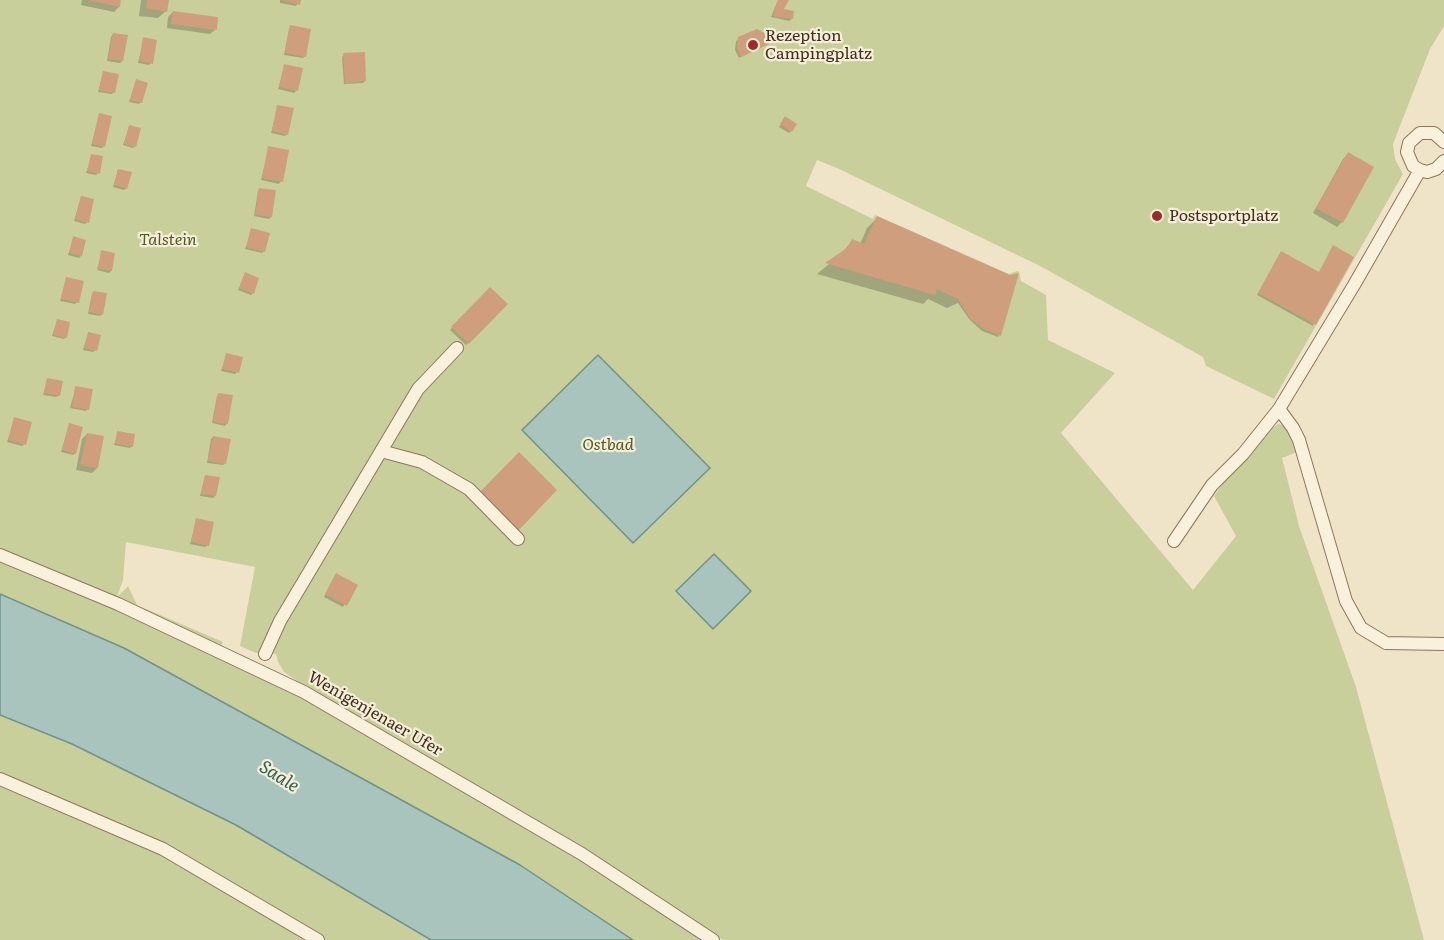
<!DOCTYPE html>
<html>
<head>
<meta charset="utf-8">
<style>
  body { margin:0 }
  canvas { display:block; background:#f0e4c8 }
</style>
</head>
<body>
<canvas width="1444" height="940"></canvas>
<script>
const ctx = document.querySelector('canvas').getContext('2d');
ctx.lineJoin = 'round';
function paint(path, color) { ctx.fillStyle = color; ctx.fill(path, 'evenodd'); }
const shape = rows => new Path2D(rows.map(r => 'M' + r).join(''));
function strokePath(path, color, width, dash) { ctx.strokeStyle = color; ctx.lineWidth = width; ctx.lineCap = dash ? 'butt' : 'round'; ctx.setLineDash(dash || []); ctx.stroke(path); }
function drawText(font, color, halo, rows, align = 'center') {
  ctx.font = font + ' Literata,serif'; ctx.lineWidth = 4.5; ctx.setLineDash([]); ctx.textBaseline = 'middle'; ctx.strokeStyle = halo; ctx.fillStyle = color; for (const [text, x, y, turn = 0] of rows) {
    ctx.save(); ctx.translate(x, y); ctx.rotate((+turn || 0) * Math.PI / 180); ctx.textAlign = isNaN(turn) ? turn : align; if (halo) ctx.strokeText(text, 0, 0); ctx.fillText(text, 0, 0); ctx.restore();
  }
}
paint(shape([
  [0,0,1444,0,1444,26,1430,49,1393,144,1395,159,1403,174,1274,399,1206,366,1203,357,1040,266,837,168,817,160,806,186,873,219,875,215,1009,274,1017,271,1019,272,1021,281,1046,295,1048,340,1115,373,1061,433,1193,590,1236,536,1214,496,1231,471,1270,430,1278,424,1286,426,1297,452,1282,458,1299,526,1356,687,1424,940,723,940,585,849,306,687,284,672,278,662,276,654,256,653,240,646,255,567,126,542,123,580,117,597,128,586,137,605,223,642,216,655,301,696,580,858,704,940,633,940,520,865,124,648,0,594],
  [0,715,72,744,236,825,431,940,0,940]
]), '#c9cf9b');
const water = shape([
  [598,355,710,468,633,543,522,430,598,355],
  [714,554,751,591,713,629,676,591,714,554],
  [0,594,124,648,520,865,633,940,431,940,236,825,72,744,0,715,0,594]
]);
paint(water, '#a9c4bc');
strokePath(water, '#6f938a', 1.5);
paint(shape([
  [82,0,120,0,119,7,114,12,81,5],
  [141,0,168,0,166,11,158,18,139,16],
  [280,0,299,0,296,6,280,3],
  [778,0,787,0,782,11,792,19,789,21,771,17],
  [173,12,215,30,210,34,167,28,168,17],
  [291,27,305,56,303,58,284,55,289,29],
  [113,34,122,61,120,63,107,61,111,37],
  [144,39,151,63,149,65,138,63],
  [739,39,766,45,739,58,735,50,736,41],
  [344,55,365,81,363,83,344,84,342,57],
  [285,65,296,91,294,93,278,89],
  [103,73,114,92,112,94,98,92],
  [136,81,141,102,139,104,129,102],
  [278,106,287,134,285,136,271,133],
  [99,115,104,146,102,148,91,146],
  [784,120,791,131,789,133,779,127],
  [129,127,135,146,133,148,123,145],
  [269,148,281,181,279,184,261,180],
  [1348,154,1342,222,1337,227,1313,213,1343,159],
  [92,156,98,173,96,175,86,173],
  [118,170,126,188,124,190,113,187],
  [260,189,271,217,269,219,254,216,258,191],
  [81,197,87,222,85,224,74,221],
  [877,218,999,335,998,337,982,331,969,319,958,303,947,308,928,299,923,304,817,274,840,255,852,241,860,244,867,228],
  [252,230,264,251,262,253,245,249],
  [74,238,81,256,79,258,68,255],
  [1332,249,1313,326,1257,295,1279,255,1318,274],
  [102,252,111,271,109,273,97,270],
  [244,276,253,293,251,295,238,290],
  [66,279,77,302,75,304,60,301],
  [490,289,506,304,466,345,450,330],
  [94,292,102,314,100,316,88,314,92,294],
  [57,321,66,337,64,339,52,336],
  [88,334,95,350,93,352,83,350],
  [227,355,237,372,235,374,221,371],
  [47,380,59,395,56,397,43,395],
  [76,387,88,409,86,411,70,408],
  [219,394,227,423,225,426,212,423,217,396],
  [15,419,24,444,22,446,7,442],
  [69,425,75,453,73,455,61,452],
  [118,433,132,446,130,448,114,445],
  [87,434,97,468,92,473,76,470,82,439],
  [213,437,225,463,223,465,207,463,211,439],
  [205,476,215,496,213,498,200,496],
  [197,520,208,545,205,547,190,544],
  [334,577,356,586,343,607,324,597]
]), '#0003');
paint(shape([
  [88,0,121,0,120,7],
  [147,0,169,0,167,12,146,8],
  [282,0,301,0,300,5],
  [778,0,789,0,784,9,794,11,793,19,773,16],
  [173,11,218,17,217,30,171,24],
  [290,25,311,29,306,57,285,53],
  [757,29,764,33,769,44,741,57,737,47,738,37],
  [113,33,128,35,123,61,108,59],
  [143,37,157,40,153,64,139,61],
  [365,52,366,81,345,83,343,53],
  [284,64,303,68,298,91,279,87],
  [103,71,119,74,115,93,99,90],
  [136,79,148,83,142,103,130,100],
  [277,105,294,108,288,135,272,131],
  [99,113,112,116,105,147,92,144],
  [785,116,797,124,792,132,780,124],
  [129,125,141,128,136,147,124,144],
  [268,146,289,150,283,182,262,178],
  [1348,152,1374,167,1343,223,1316,208],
  [91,154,103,156,100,174,87,171],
  [118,169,132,172,127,189,114,185],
  [259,188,276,190,272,217,255,215],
  [81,196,94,199,89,223,75,219],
  [877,216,1010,275,1019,273,1001,336,984,329,970,318,958,299,937,289,935,295,825,263,847,248,852,239,864,244],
  [251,228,270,233,265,252,246,247],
  [73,236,86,240,82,256,69,253],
  [1333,245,1354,257,1316,325,1258,293,1281,251,1319,272],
  [101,250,115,253,112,271,98,269],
  [245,272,259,278,254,294,239,288],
  [66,277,84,281,79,303,61,299],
  [490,287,508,304,469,344,451,327],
  [93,291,107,293,103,315,89,312],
  [57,319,70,322,67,338,53,335],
  [88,332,101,335,97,351,84,348],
  [226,353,243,357,239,373,222,369],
  [47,378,63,381,60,396,44,393],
  [75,386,93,389,89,410,72,407],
  [218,393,233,395,228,424,213,422],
  [14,417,32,422,26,445,8,440],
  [69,423,83,427,76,454,62,450],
  [117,431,135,434,133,447,115,444],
  [87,433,104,436,98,468,80,465],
  [213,436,231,439,226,464,208,461],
  [519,452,557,490,516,533,477,495],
  [205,475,220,477,216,496,201,494],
  [196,518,214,522,209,546,191,542],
  [336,573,358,585,347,606,325,594]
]), '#cf9f7d');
const lane = shape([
  [1444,142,1434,133,1420,133,1409,143,1407,152,1413,166,1420,170,1427,172,1436,169,1444,161],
  [1279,409,1293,428,1299,440,1346,601,1361,628,1386,643,1444,644],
  [381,451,422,462,469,489,518,539],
  [1174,541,1212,485,1243,454,1279,409,1354,285,1420,170],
  [0,555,118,604,304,692,582,854,713,940],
  [265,654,280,621,418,389,457,348],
  [0,779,163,849,318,940]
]);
strokePath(lane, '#8d765c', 14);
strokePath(lane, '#faf1dc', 12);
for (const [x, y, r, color] of [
  [753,45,6,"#9e2a2b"],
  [1157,216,6,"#9e2a2b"]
]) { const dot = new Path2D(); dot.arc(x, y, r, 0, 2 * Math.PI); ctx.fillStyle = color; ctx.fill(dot); strokePath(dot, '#f7eed8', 2); }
drawText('16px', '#3d2e20', '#f7eed8', [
  ["Rezeption",765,36],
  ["Campingplatz",765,54],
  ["Postsportplatz",1169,216]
], 'left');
drawText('italic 16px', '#4d5a26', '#f7eed8', [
  ["Talstein",168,240],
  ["Ostbad",608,445]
]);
drawText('16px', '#3d2e20', '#f7eed8', [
  ["Wenigenjenaer Ufer",375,714,30]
]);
drawText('italic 18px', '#2f5d5a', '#f7eed8', [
  ["Saale",279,777,32]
]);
</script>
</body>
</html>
